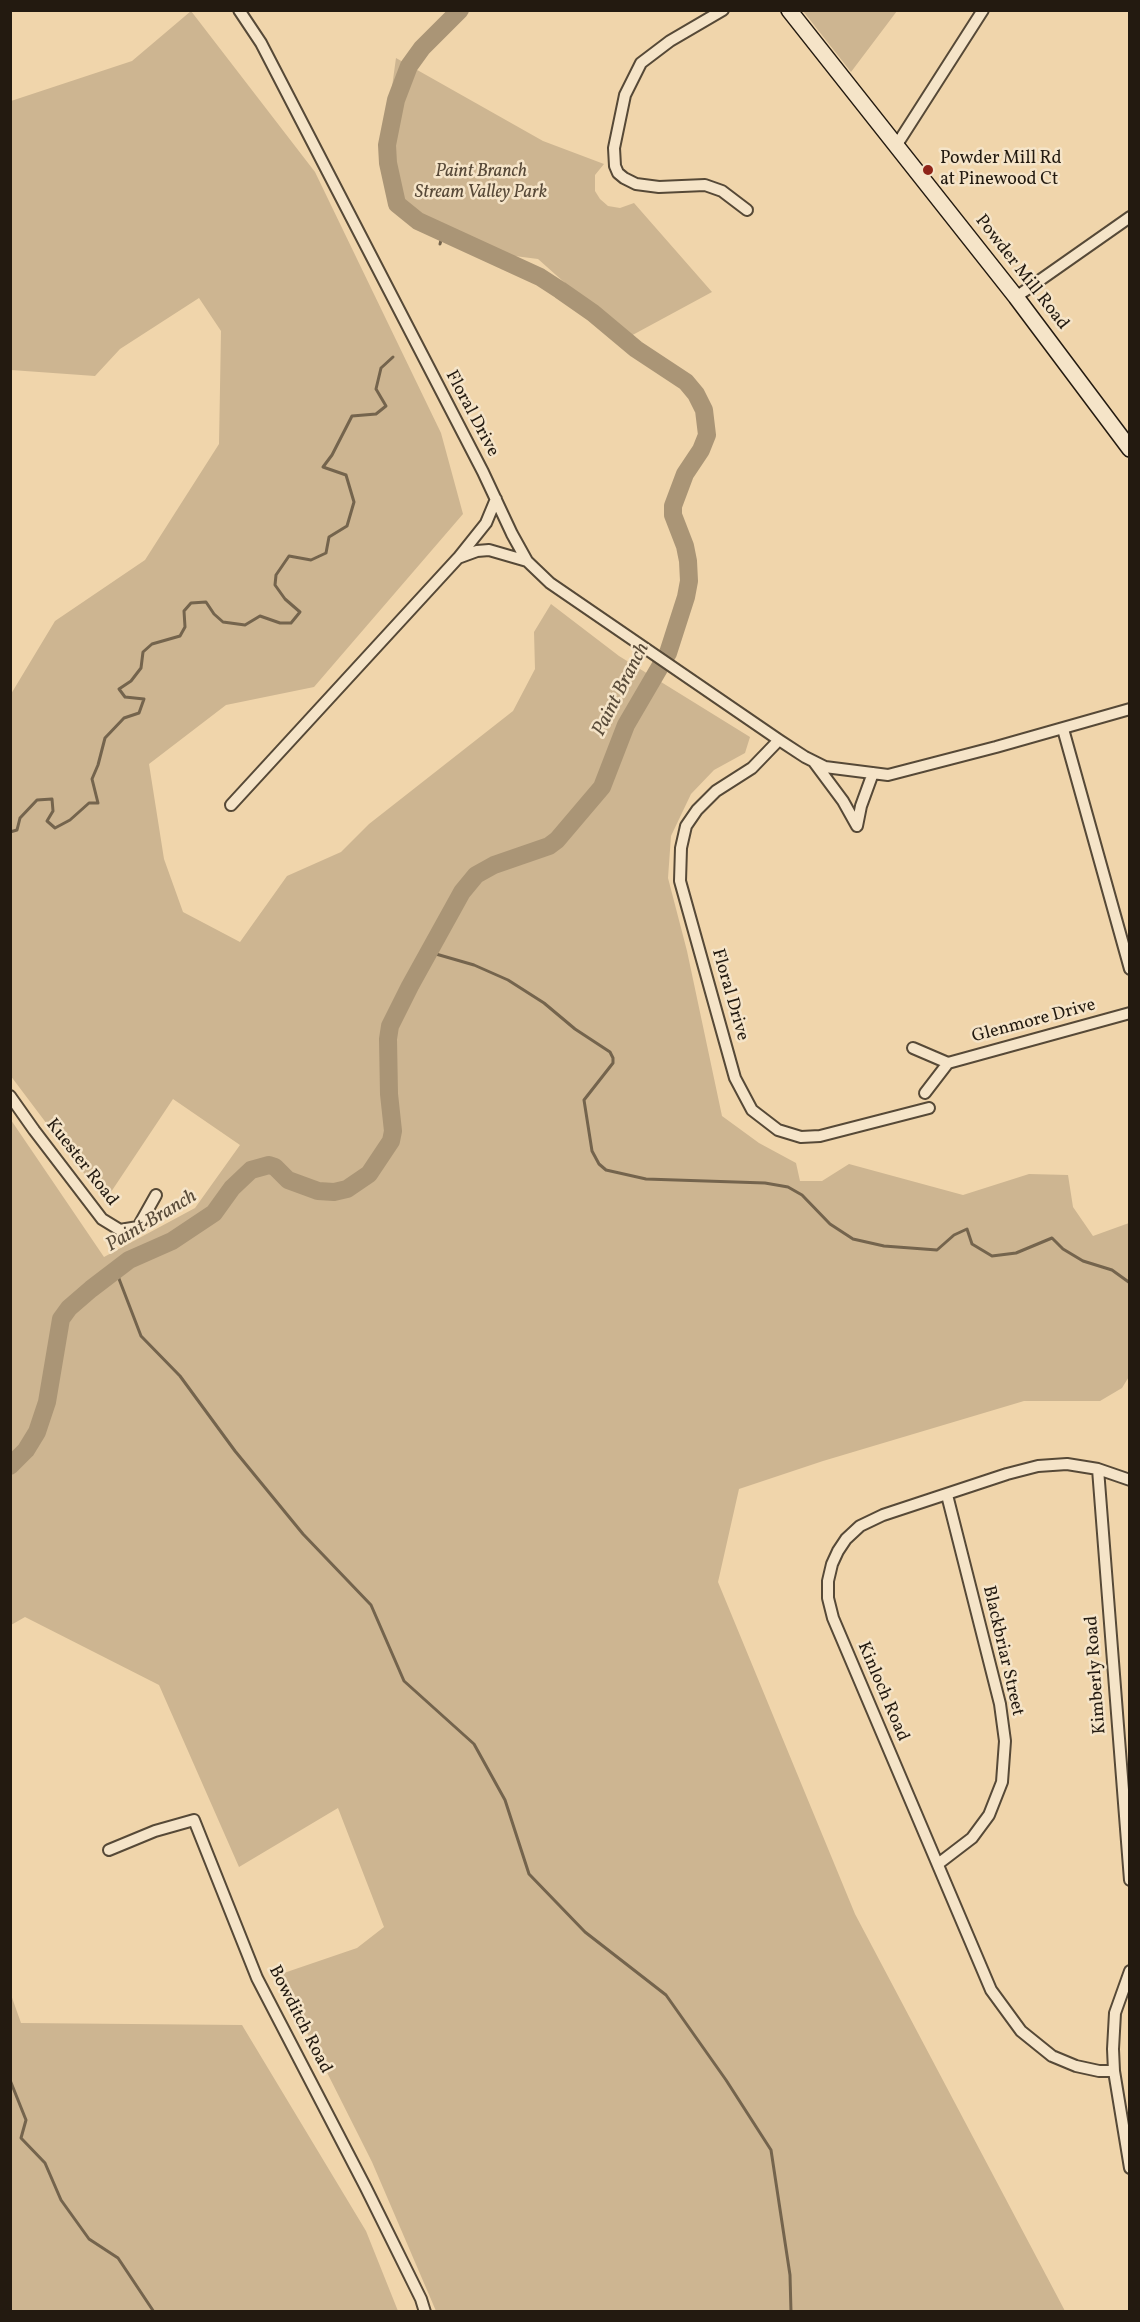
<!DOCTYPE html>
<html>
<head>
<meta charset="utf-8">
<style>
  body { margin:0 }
  #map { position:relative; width:1140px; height:2322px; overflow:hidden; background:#f0d5ab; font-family:Vollkorn,serif }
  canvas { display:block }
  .frame { position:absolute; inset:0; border:12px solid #231a10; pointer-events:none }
</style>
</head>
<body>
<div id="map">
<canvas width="1140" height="2322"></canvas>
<div class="frame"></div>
</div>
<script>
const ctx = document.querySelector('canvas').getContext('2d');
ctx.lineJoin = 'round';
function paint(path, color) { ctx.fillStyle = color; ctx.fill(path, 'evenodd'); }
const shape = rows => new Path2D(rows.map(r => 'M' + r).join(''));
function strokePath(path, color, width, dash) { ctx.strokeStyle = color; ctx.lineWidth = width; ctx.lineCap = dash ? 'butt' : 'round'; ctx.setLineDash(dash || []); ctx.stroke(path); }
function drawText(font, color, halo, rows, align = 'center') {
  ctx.font = font + ' Vollkorn,serif'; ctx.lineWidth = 5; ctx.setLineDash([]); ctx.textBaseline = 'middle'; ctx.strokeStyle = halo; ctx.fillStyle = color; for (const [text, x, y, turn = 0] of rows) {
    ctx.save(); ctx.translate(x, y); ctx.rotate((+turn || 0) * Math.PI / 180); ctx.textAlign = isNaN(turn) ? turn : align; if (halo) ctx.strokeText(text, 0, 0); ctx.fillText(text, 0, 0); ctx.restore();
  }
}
paint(shape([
  [191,11,315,172,441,433,463,514,314,687,226,705,149,764,164,859,183,912,240,942,287,876,341,852,369,824,513,711,535,669,534,632,551,604,619,656,750,737,745,753,714,770,691,794,671,836,668,878,687,951,722,1116,759,1143,796,1163,800,1181,822,1181,849,1164,963,1195,1029,1174,1068,1175,1073,1207,1093,1236,1129,1223,1130,1375,1122,1388,1100,1401,1024,1401,823,1461,739,1489,718,1582,855,1914,1065,2311,436,2311,372,2162,278,1975,357,1948,384,1927,338,1808,239,1867,159,1685,25,1617,11,1625,11,1120,104,1257,195,1208,240,1145,173,1099,105,1201,10,1075,11,694,55,621,145,560,219,444,221,331,199,298,120,349,95,376,11,370,11,101,132,61],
  [803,11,897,11,851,72],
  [396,58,543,141,604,164,595,175,595,191,600,199,608,206,620,208,634,203,712,292,627,338,538,259,460,249,411,221,382,144,387,123],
  [10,1992,21,2023,242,2025,366,2231,398,2311,11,2311]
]), '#cdb591');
strokePath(shape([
  [440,244,443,232],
  [10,832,17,830,20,818,37,800,52,799,53,811,47,821,55,828,70,820,89,803,98,803,92,779,98,765,105,738,124,718,139,713,144,699,125,697,119,689,131,681,141,668,143,652,152,644,180,636,185,627,184,611,191,603,206,602,214,614,223,622,245,625,260,616,280,623,291,623,300,612,285,599,275,585,276,575,289,556,311,560,326,553,329,537,347,526,354,502,346,475,323,467,332,455,352,416,376,414,386,406,376,389,381,368,393,357],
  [429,952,474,965,508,980,544,1003,575,1029,610,1052,613,1058,613,1063,584,1100,592,1151,599,1164,606,1170,646,1179,765,1183,788,1187,802,1195,830,1224,853,1239,884,1246,937,1250,954,1235,967,1229,972,1244,992,1256,1016,1253,1052,1238,1063,1249,1083,1261,1112,1270,1130,1283],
  [116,1271,141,1336,180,1376,235,1451,303,1534,371,1605,404,1681,474,1744,505,1800,529,1874,585,1932,666,1995,726,2080,771,2150,790,2275,791,2312],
  [10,2080,26,2120,21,2138,45,2163,61,2200,89,2239,118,2258,154,2312]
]), '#74644d', 3);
strokePath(shape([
  [10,1466,26,1450,37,1432,47,1402,61,1319,69,1308,91,1289,129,1260,172,1241,214,1213,232,1188,251,1170,269,1165,275,1167,288,1180,318,1191,334,1192,347,1189,369,1174,391,1141,393,1131,389,1094,388,1039,390,1026,410,986,462,892,476,875,494,865,549,846,557,840,602,787,626,725,668,653,686,597,689,581,688,561,685,546,673,515,673,506,685,474,701,450,707,435,704,410,696,394,686,382,636,349,593,313,560,290,540,277,418,221,397,204,388,163,387,145,396,100,409,66,422,48,460,10]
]), '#aa9576', 18);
const minor = shape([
  [239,10,261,43,483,472,512,534,527,561,550,583,779,740,805,757,825,767,888,775,996,747,1130,709],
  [723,10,670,41,641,63,625,95,614,148,615,166,618,173,624,178,636,184,659,187,705,185,722,191,747,210],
  [896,146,983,10],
  [1016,297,1130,217],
  [458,558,486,523,496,499],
  [1063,729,1130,969],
  [779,740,752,768,716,791,697,810,686,826,681,848,680,881,735,1078,752,1110,778,1130,801,1137,820,1136,929,1108],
  [814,762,843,801,857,826],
  [231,805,458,558,477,551,489,550,527,561],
  [857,826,861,806,873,773],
  [913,1048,948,1063],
  [925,1093,948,1063,1130,1013],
  [10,1096,34,1130,102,1219,120,1230,138,1227,156,1195],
  [1098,1469,1130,1880],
  [109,1850,155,1831,194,1820,257,1978,366,2188,421,2299,425,2312],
  [938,1864,972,1838,989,1815,1002,1782,1005,1741,1000,1704,947,1495],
  [1130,1971,1115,2013,1113,2049,1114,2071,1130,2168],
  [1114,2071,1099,2071,1076,2066,1052,2056,1021,2031,991,1990,833,1618,828,1598,828,1581,832,1564,838,1551,846,1539,860,1526,883,1515,1007,1474,1038,1466,1067,1464,1098,1469,1130,1480]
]);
const secondary = shape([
  [789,10,1016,297,1130,449]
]);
strokePath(minor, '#564937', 14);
strokePath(secondary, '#231a10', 18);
strokePath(minor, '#f5e4c8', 10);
strokePath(secondary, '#f5e4c8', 15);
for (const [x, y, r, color] of [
  [928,170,6,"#8f2418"]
]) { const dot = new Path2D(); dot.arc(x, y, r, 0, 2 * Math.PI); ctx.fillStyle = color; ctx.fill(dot); strokePath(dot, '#f5e4c8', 2); }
drawText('18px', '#231a10', '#f5e4c8', [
  ["Powder Mill Rd",940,160],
  ["at Pinewood Ct",940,181]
], 'left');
drawText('italic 18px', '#564837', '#f5e4c8', [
  ["Paint Branch",481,173],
  ["Stream Valley Park",481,194]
]);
drawText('18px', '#231a10', '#f5e4c8', [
  ["Powder Mill Road",1021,273,52],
  ["Floral Drive",471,414,62],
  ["Floral Drive",729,995,74],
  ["Glenmore Drive",1034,1022,-15],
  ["Kuester Road",81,1163,52],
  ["Blackbriar Street",1002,1651,77],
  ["Kimberly Road",1097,1675,-94],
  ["Kinloch Road",882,1692,67],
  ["Bowditch Road",299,2020,63]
]);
drawText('italic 20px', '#594b39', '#f5e4c8', [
  ["Paint Branch",622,690,-63],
  ["Paint Branch",152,1222,-31]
]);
</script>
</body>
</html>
